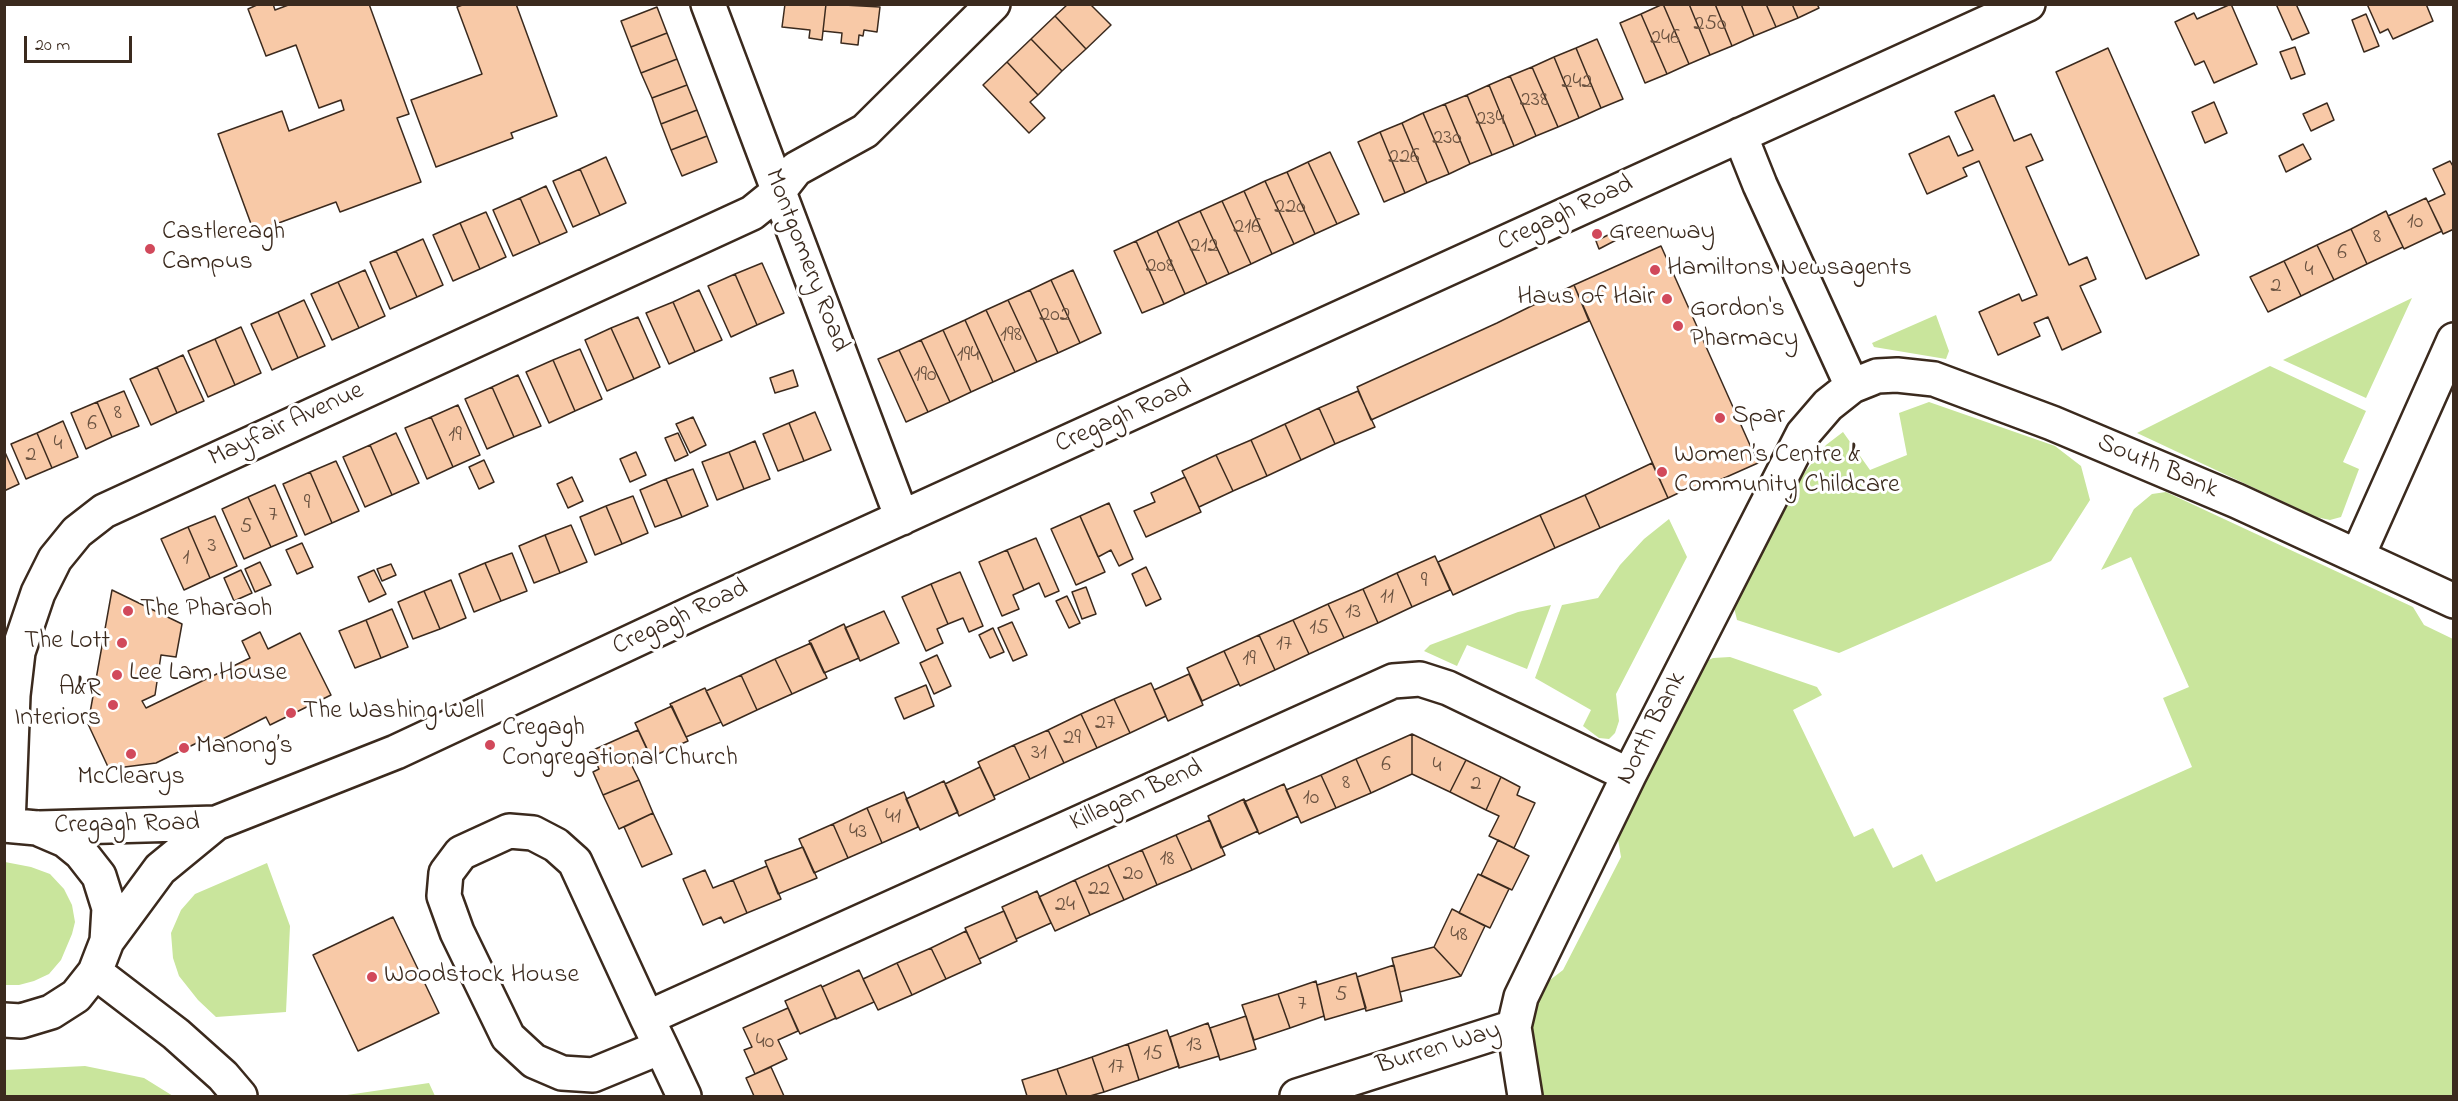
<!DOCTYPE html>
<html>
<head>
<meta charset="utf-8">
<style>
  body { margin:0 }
  #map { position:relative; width:2458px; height:1101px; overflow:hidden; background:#fff; font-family:"Indie Flower",sans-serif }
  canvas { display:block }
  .frame { position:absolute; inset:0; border:6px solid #3b2a1e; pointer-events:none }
  .scale { position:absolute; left:24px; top:36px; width:108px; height:27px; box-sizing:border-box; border:3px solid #3b2a1e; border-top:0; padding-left:8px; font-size:18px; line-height:21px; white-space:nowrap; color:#3b2a1e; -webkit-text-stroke:4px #fff; paint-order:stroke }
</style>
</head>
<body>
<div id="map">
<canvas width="2458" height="1101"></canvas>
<div class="frame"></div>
<div class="scale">20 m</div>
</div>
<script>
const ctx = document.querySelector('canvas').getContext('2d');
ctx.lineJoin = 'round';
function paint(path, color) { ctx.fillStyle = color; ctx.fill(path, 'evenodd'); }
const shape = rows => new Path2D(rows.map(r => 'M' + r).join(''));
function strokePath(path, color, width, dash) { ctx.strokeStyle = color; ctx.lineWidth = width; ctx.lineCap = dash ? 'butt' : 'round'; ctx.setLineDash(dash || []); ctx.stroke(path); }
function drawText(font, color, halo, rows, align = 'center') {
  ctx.font = font + ' "Indie Flower",sans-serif'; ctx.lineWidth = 6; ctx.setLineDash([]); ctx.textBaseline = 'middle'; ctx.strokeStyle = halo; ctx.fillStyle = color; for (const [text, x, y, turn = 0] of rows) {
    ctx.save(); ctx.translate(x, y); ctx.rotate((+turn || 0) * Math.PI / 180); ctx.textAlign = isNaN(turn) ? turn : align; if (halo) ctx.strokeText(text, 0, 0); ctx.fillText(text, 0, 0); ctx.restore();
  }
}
paint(shape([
  [2412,298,2366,398,2283,360],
  [1936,315,1949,351,1946,359,1874,347,1872,343],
  [2270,366,2366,411,2343,462,2359,469,2341,517,2330,520,2316,517,2137,433],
  [1929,402,2055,446,2081,466,2090,500,2051,561,1839,653,1737,620,1732,599,1798,481,1826,445,1843,432,1870,470,1907,455,1899,413],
  [2166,492,2413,607,2424,625,2453,639,2453,1096,1537,1096,1526,1041,1537,990,1563,970,1621,857,1616,828,1698,665,1713,658,1730,657,1817,687,1822,695,1793,710,1854,837,1873,828,1893,868,1922,854,1936,882,2192,767,2163,698,2189,687,2131,557,2101,570,2134,509,2152,494],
  [1669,519,1687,557,1616,694,1619,721,1615,733,1609,739,1599,738,1583,726,1591,710,1535,678,1562,605,1598,598,1620,565,1644,539],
  [1551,605,1527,669,1467,645,1457,666,1424,651,1430,645,1518,612],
  [5,862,31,867,50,874,64,889,72,905,75,922,72,934,61,960,49,974,34,981,19,985,5,985],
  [267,863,290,926,286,1012,216,1017,198,1000,179,976,173,958,171,933,181,910,195,894],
  [85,1066,144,1078,173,1096,5,1096,5,1070],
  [429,1083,435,1096,340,1096]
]), '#c9e59c');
const building = shape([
  [259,4,273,4,275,10,291,4,369,4,409,114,397,118,421,182,340,212,336,202,254,232,218,134,282,111,289,131,344,110,341,100,319,108,296,45,266,56,248,9,259,4],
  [465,4,516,4,557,116,511,133,513,138,436,167,411,100,482,74,457,7,465,4],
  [785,4,826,4,822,40,809,38,810,30,782,27,785,4],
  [826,4,880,7,877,32,864,30,863,36,859,35,858,45,841,43,842,33,823,31,826,4],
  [1068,4,1090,4,1111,25,1086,49,1055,16,1068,4],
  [1663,4,1689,64,1667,74,1641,14,1663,4],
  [1663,4,1689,4,1710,55,1689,64,1663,4],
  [1689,4,1715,4,1732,46,1710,55,1689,4],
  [1715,4,1741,4,1754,36,1732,46,1715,4],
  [1741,4,1766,4,1776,27,1754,36,1741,4],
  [1766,4,1792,4,1798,18,1776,27,1766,4],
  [1792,4,1817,4,1819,8,1798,18,1792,4],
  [2231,4,2257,64,2214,83,2204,61,2195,65,2175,22,2194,13,2197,19,2231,4],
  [2276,4,2296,4,2309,33,2292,40,2276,4],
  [2367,4,2426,4,2433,21,2393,39,2388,29,2380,33,2367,4],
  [657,7,667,33,631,47,621,21,657,7],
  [1641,14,1667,74,1645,83,1620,23,1641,14],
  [2366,14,2379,46,2364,52,2352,20,2366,14],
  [1055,16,1086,49,1062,71,1031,39,1055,16],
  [667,33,677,59,641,73,631,47,667,33],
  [1031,39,1062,71,1038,95,1007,62,1031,39],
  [1597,39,1623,99,1601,108,1576,48,1597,39],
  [2295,47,2305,74,2291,79,2280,52,2295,47],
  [1576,48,1601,108,1579,118,1554,57,1576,48],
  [2108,48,2199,255,2146,279,2056,72,2108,48],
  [1554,57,1579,118,1558,127,1532,67,1554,57],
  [677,59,687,85,652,98,641,73,677,59],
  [1007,62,1038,95,1030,102,1045,118,1029,133,983,85,1007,62],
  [1532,67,1558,127,1536,136,1510,76,1532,67],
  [1510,76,1536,136,1514,146,1489,85,1510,76],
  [687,85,697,110,661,124,652,98,687,85],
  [1489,85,1514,146,1492,155,1467,95,1489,85],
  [1467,95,1492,155,1470,164,1445,104,1467,95],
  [1994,95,2014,141,2031,134,2043,160,2026,167,2069,265,2087,257,2096,279,2080,286,2101,332,2062,350,2048,317,2034,323,2040,336,1998,355,1979,312,2019,294,2022,301,2037,295,1979,161,1963,168,1967,176,1927,194,1909,154,1949,136,1958,156,1973,150,1955,112,1994,95],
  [2214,102,2227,133,2205,143,2192,112,2214,102],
  [2327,103,2334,120,2311,131,2303,114,2327,103],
  [1445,104,1470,164,1449,174,1423,113,1445,104],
  [697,110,707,136,671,150,661,124,697,110],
  [1423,113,1449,174,1427,183,1402,123,1423,113],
  [1402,123,1427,183,1405,193,1380,132,1402,123],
  [1380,132,1405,193,1384,202,1358,142,1380,132],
  [707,136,717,162,682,176,671,150,707,136],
  [2303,144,2311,159,2286,172,2279,156,2303,144],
  [1330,152,1359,214,1337,224,1308,162,1330,152],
  [606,157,626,203,600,215,580,169,606,157],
  [2450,161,2454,168,2454,229,2443,234,2428,202,2445,194,2433,169,2450,161],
  [1308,162,1337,224,1315,234,1287,172,1308,162],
  [580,169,600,215,573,227,553,181,580,169],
  [1287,172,1315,234,1294,244,1265,181,1287,172],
  [1265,181,1294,244,1272,254,1244,191,1265,181],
  [546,186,567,232,540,244,520,198,546,186],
  [1244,191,1272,254,1251,264,1222,201,1244,191],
  [520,198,540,244,513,256,493,210,520,198],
  [2426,198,2442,231,2404,249,2388,216,2426,198],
  [1222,201,1251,264,1229,274,1200,211,1222,201],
  [1200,211,1229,274,1207,284,1178,221,1200,211],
  [2386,211,2403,247,2367,264,2351,229,2386,211],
  [486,212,506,257,480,269,460,223,486,212],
  [1178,221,1207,284,1185,294,1157,231,1178,221],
  [460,223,480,269,453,281,433,235,460,223],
  [2351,229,2367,264,2334,280,2317,245,2351,229],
  [1157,231,1185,294,1164,304,1136,241,1157,231],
  [1616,231,1620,238,1599,249,1596,241,1616,231],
  [423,239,443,285,417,297,396,251,423,239],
  [1136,241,1164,304,1142,313,1114,251,1136,241],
  [2317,245,2334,280,2301,296,2284,261,2317,245],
  [1661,246,1758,463,1695,491,1693,486,1668,498,1574,285,1661,246],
  [396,251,417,297,390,309,370,262,396,251],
  [2284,261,2301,296,2268,312,2250,277,2284,261],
  [762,263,784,313,757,325,735,274,762,263],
  [365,270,385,316,359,328,338,282,365,270],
  [1073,270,1101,333,1080,343,1051,280,1073,270],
  [735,274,757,325,731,337,708,286,735,274],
  [1051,280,1080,343,1058,353,1030,290,1051,280],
  [338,282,359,328,332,340,311,294,338,282],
  [1574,285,1589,321,1371,420,1357,387,1497,323,1574,285],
  [699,290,722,340,695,352,673,302,699,290],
  [1030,290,1058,353,1037,362,1008,300,1030,290],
  [304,300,325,346,298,358,278,312,304,300],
  [1008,300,1037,362,1015,372,986,310,1008,300],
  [673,302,695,352,669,364,646,313,673,302],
  [986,310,1015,372,993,382,965,320,986,310],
  [278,312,298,358,272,370,251,324,278,312],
  [638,317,660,367,634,379,611,328,638,317],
  [965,320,993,382,971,392,943,330,965,320],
  [241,327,261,373,235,385,215,339,241,327],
  [611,328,634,379,607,391,585,340,611,328],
  [943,330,971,392,950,402,921,340,943,330],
  [215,339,235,385,208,397,188,351,215,339],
  [921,340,950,402,928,412,899,350,921,340],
  [580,349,602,399,575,411,553,360,580,349],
  [899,350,928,412,906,422,878,359,899,350],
  [183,355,204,401,177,413,157,367,183,355],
  [553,360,575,411,549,423,526,372,553,360],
  [157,367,177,413,151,425,130,379,157,367],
  [793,370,798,386,775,393,770,378,793,370],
  [518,375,541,426,514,437,492,387,518,375],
  [492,387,514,437,487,449,465,399,492,387],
  [124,391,139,426,112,437,97,402,124,391],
  [1358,391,1375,427,1335,444,1319,408,1358,391],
  [97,402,112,437,86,449,71,413,97,402],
  [458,405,480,455,453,467,431,417,458,405],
  [1319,408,1335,444,1301,460,1285,424,1319,408],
  [815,412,831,450,804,461,789,423,815,412],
  [431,417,453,467,427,479,405,428,431,417],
  [693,417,706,445,690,453,676,424,693,417],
  [63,421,78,457,52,468,37,433,63,421],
  [789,423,804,461,778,471,763,434,789,423],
  [1285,424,1301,460,1267,476,1251,440,1285,424],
  [37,433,52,468,26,479,11,444,37,433],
  [396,433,419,483,392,495,370,445,396,433],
  [678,433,688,455,675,461,665,438,678,433],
  [1251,440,1267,476,1233,491,1216,455,1251,440],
  [755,441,770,479,744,489,729,452,755,441],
  [370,445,392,495,365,507,343,457,370,445],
  [4,450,19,484,4,491,4,450],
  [636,452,646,475,630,482,620,459,636,452],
  [729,452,744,489,717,500,702,462,729,452],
  [1216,455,1233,491,1199,507,1182,471,1216,455],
  [484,460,494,482,479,489,469,467,484,460],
  [336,461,359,511,332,523,310,472,336,461],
  [1652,463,1668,498,1600,528,1585,495,1652,463],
  [693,469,708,506,682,517,666,479,693,469],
  [310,472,332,523,305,535,283,484,310,472],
  [572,477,583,501,568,508,557,484,572,477],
  [1185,477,1201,512,1146,537,1134,511,1155,502,1151,493,1185,477],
  [666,479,682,517,655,527,640,490,666,479],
  [275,485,297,536,271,547,248,497,275,485],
  [1585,495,1600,528,1555,548,1540,515,1585,495],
  [633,496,648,533,622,544,606,506,633,496],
  [248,497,271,547,244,559,222,509,248,497],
  [1109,503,1133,559,1119,566,1111,550,1098,557,1080,516,1109,503],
  [606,506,622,544,595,555,580,517,606,506],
  [1540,515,1555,548,1453,595,1438,562,1540,515],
  [215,516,237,566,210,578,188,527,215,516],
  [1080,516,1105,572,1076,585,1051,529,1080,516],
  [571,525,587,562,560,573,545,535,571,525],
  [188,527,210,578,184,590,161,539,188,527],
  [545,535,560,573,534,583,519,546,545,535],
  [1036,538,1059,591,1045,597,1039,583,1024,590,1007,550,1036,538],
  [302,543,313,567,297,574,286,550,302,543],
  [1007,550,1024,590,1013,595,1019,609,1002,616,979,562,1007,550],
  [512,553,527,591,501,601,485,563,512,553],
  [1435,556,1450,590,1412,607,1397,573,1435,556],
  [260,562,271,585,255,592,245,569,260,562],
  [485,563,501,601,474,612,459,574,485,563],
  [391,564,396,575,382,581,377,569,391,564],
  [1146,567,1161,599,1146,606,1132,574,1146,567],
  [241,570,252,593,234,601,224,578,241,570],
  [374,570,386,594,369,602,358,577,374,570],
  [960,572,983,626,969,632,963,618,948,624,931,584,960,572],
  [1397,573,1412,607,1378,623,1363,589,1397,573],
  [451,580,466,618,440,629,424,591,451,580],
  [931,584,948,624,937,629,943,643,926,651,902,597,931,584],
  [1086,587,1096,614,1082,619,1072,592,1086,587],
  [1363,589,1378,623,1344,638,1328,604,1363,589],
  [112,590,182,624,176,657,161,655,155,695,142,701,146,708,250,658,242,641,260,632,268,649,300,633,331,695,270,725,266,717,213,744,209,737,156,763,109,769,88,724,112,590],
  [424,591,440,629,413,639,398,602,424,591],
  [1067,596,1080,623,1069,628,1056,601,1067,596],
  [1328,604,1344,638,1309,654,1293,620,1328,604],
  [392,609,408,647,381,658,366,620,392,609],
  [884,611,899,643,860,661,845,628,884,611],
  [366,620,381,658,355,668,339,631,366,620],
  [1293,620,1309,654,1275,670,1259,635,1293,620],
  [1012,622,1027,655,1013,661,998,628,1012,622],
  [844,624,859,658,824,673,809,641,844,624],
  [993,628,1004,652,990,658,979,635,993,628],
  [1259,635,1275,670,1240,686,1224,651,1259,635],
  [811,643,827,678,792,694,775,659,811,643],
  [1224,651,1239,684,1202,701,1187,668,1224,651],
  [937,655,951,686,934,694,920,663,937,655],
  [775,659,792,694,757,710,741,675,775,659],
  [1189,674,1203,705,1168,721,1154,690,1189,674],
  [741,675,757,710,723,726,706,691,741,675],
  [1151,683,1166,716,1130,733,1114,699,1151,683],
  [926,685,934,706,904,719,895,698,926,685],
  [705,688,721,722,686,737,670,704,705,688],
  [1114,699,1130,733,1097,748,1081,714,1114,699],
  [672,706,688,741,651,757,635,723,672,706],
  [1081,714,1097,748,1064,763,1048,730,1081,714],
  [638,730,650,756,631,764,639,780,603,795,593,772,599,769,591,751,638,730],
  [1048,730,1064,763,1030,779,1014,745,1048,730],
  [1412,734,1412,774,1371,793,1356,759,1412,734],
  [1412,734,1466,760,1450,792,1412,774,1412,734],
  [1014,745,1030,779,994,796,978,762,1014,745],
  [1356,759,1371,793,1336,808,1321,775,1356,759],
  [1466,760,1501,777,1486,810,1450,792,1466,760],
  [980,767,995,799,959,816,945,784,980,767],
  [1321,775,1336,808,1301,823,1286,790,1321,775],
  [1501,777,1520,787,1517,795,1535,803,1514,848,1489,836,1499,816,1486,810,1501,777],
  [639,780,653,813,619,829,603,795,639,780],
  [944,781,958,812,920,830,906,799,944,781],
  [1284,784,1298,816,1259,834,1244,802,1284,784],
  [904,792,918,827,882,843,867,808,904,792],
  [1244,799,1258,831,1221,848,1208,816,1244,799],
  [867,808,882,843,848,858,833,824,867,808],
  [653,813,672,854,642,867,624,827,653,813],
  [1210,820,1225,855,1192,870,1176,835,1210,820],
  [833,824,848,858,814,873,799,839,833,824],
  [1176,835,1192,870,1157,885,1142,850,1176,835],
  [1498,840,1529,856,1512,890,1481,875,1498,840],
  [803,847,817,878,778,894,765,861,803,847],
  [1142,850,1157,885,1124,900,1108,865,1142,850],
  [1108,865,1124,900,1090,915,1075,880,1108,865],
  [767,866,781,899,747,913,733,880,767,866],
  [705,870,713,888,733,880,747,913,724,923,721,917,703,925,683,879,705,870],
  [1478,874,1509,889,1490,928,1459,913,1478,874],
  [1075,880,1090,915,1055,931,1039,897,1075,880],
  [1037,891,1051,923,1016,939,1002,907,1037,891],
  [1452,909,1485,926,1461,976,1434,947,1452,909],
  [1004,911,1017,941,979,959,965,928,1004,911],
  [393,917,439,1013,358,1051,313,955,393,917],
  [966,931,981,963,946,979,931,948,966,931],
  [1434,947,1461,976,1400,992,1392,958,1434,947],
  [931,948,946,979,912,995,897,963,931,948],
  [897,963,912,995,878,1010,863,979,897,963],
  [1394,965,1402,1001,1366,1011,1357,977,1394,965],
  [859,970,874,1002,836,1019,822,987,859,970],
  [1356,973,1366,1008,1325,1020,1317,985,1356,973],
  [1316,981,1324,1016,1290,1028,1278,994,1316,981],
  [821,985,836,1018,800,1034,785,1001,821,985],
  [1278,994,1290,1028,1254,1040,1242,1005,1278,994],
  [788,1008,798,1031,778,1040,787,1059,755,1074,744,1050,752,1047,743,1028,788,1008],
  [1246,1016,1256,1049,1220,1060,1210,1028,1246,1016],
  [1208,1023,1219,1056,1179,1068,1170,1037,1208,1023],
  [1167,1030,1179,1066,1139,1080,1128,1044,1167,1030],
  [1128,1044,1139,1080,1104,1092,1092,1057,1128,1044],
  [1092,1057,1104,1092,1090,1096,1067,1096,1057,1069,1092,1057],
  [771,1067,784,1096,754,1096,746,1078,771,1067],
  [1057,1069,1067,1096,1027,1096,1022,1080,1057,1069]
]);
paint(building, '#f8c9a7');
strokePath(building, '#3b2a1e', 1.5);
const minor = shape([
  [708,4,902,518],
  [1740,135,1760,185,1852,386],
  [2358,555,2454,340],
  [4,825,37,828,65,840,81,853,99,876,109,908,107,941,95,972,76,996,51,1012,21,1021,4,1020],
  [8,825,13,695,18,652,38,593,55,559,77,532,104,511,752,213,778,192,796,169,865,131,993,4],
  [39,828,216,823],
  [107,941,160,869,216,823,396,752,699,610,2028,4],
  [95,972,176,1034,223,1076,240,1096],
  [647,1018,1393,681,1420,679,1448,688,1629,775],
  [661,1047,593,1075,562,1073,534,1061,508,1037,457,932,444,896,446,873,461,853,509,831,533,833,556,845,575,862,647,1018,661,1047,684,1096],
  [1297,1096,1514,1027],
  [1525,1096,1514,1027,1521,997,1629,775,1803,434,1828,405,1852,386,1877,376,1897,375,1934,379,2052,423,2237,501,2454,601]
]);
strokePath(minor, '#3b2a1e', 38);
strokePath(minor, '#fff', 33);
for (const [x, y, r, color] of [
  [1597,234,6,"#d1495b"],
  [150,249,6,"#d1495b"],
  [1655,270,6,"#d1495b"],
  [1667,299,6,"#d1495b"],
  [1678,326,6,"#d1495b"],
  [1720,418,6,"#d1495b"],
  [1662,472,6,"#d1495b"],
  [128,611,6,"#d1495b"],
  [122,643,6,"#d1495b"],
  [117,675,6,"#d1495b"],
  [113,705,6,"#d1495b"],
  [291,713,6,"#d1495b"],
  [490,745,6,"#d1495b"],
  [184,748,6,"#d1495b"],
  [131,754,6,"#d1495b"],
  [372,977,6,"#d1495b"]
]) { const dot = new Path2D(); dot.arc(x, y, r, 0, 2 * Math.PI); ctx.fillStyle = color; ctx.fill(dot); strokePath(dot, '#fff', 2); }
drawText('22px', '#6a5240', null, [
  ["250",1710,25],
  ["246",1665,39],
  ["242",1577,83],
  ["238",1534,101],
  ["234",1490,120],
  ["230",1447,139],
  ["226",1404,158],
  ["220",1290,208],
  ["10",2415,223],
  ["216",1247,228],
  ["8",2377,238],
  ["212",1204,247],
  ["6",2342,254],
  ["208",1160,267],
  ["4",2309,271],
  ["2",2276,287],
  ["202",1055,316],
  ["198",1011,336],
  ["194",968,356],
  ["190",925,376],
  ["8",118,414],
  ["6",92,425],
  ["19",455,436],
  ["4",58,445],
  ["2",31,456],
  ["9",307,504],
  ["7",273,516],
  ["5",246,528],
  ["3",212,547],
  ["1",186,559],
  ["9",1424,582],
  ["11",1387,598],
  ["13",1353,613],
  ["15",1319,629],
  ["17",1284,645],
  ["19",1249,660],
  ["27",1105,724],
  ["29",1072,739],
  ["31",1039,754],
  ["6",1386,766],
  ["4",1437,767],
  ["8",1346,784],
  ["2",1476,785],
  ["10",1311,799],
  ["41",893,818],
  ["43",858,833],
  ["18",1167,860],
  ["20",1133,875],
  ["22",1099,890],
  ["24",1065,906],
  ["48",1459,936],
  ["5",1341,996],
  ["7",1302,1005],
  ["40",765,1043],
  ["13",1194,1046],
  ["15",1153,1055],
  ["17",1116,1068]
]);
drawText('26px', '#3b2a1e', '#fff', [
  ["Cregagh Road",1566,215,-25],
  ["Montgomery Road",805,261,69],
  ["Cregagh Road",1124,418,-24],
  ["Mayfair Avenue",287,426,-25],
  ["South Bank",2157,468,23],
  ["Cregagh Road",681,619,-25],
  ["North Bank",1653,729,-63],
  ["Killagan Bend",1137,797,-24],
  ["Cregagh Road",127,826,-1],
  ["Burren Way",1439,1050,-17]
]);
drawText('26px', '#3b2a1e', '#fff', [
  ["Castlereagh",162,234],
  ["Campus",162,264],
  ["Greenway",1609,234],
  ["Hamiltons Newsagents",1667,270],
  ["Haus of Hair",1655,299,"right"],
  ["Gordon's",1690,311],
  ["Pharmacy",1690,341],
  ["Spar",1732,418],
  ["Women’s Centre &",1674,457],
  ["Community Childcare",1674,487],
  ["The Pharaoh",140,611],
  ["The Lott",110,643,"right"],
  ["Lee Lam House",129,675],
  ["A&R",101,690,"right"],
  ["Interiors",101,720,"right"],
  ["The Washing Well",303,713],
  ["Cregagh",502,730],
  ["Congregational Church",502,760],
  ["Manong’s",196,748],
  ["McClearys",131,779,"center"],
  ["Woodstock House",384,977]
], 'left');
</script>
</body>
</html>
